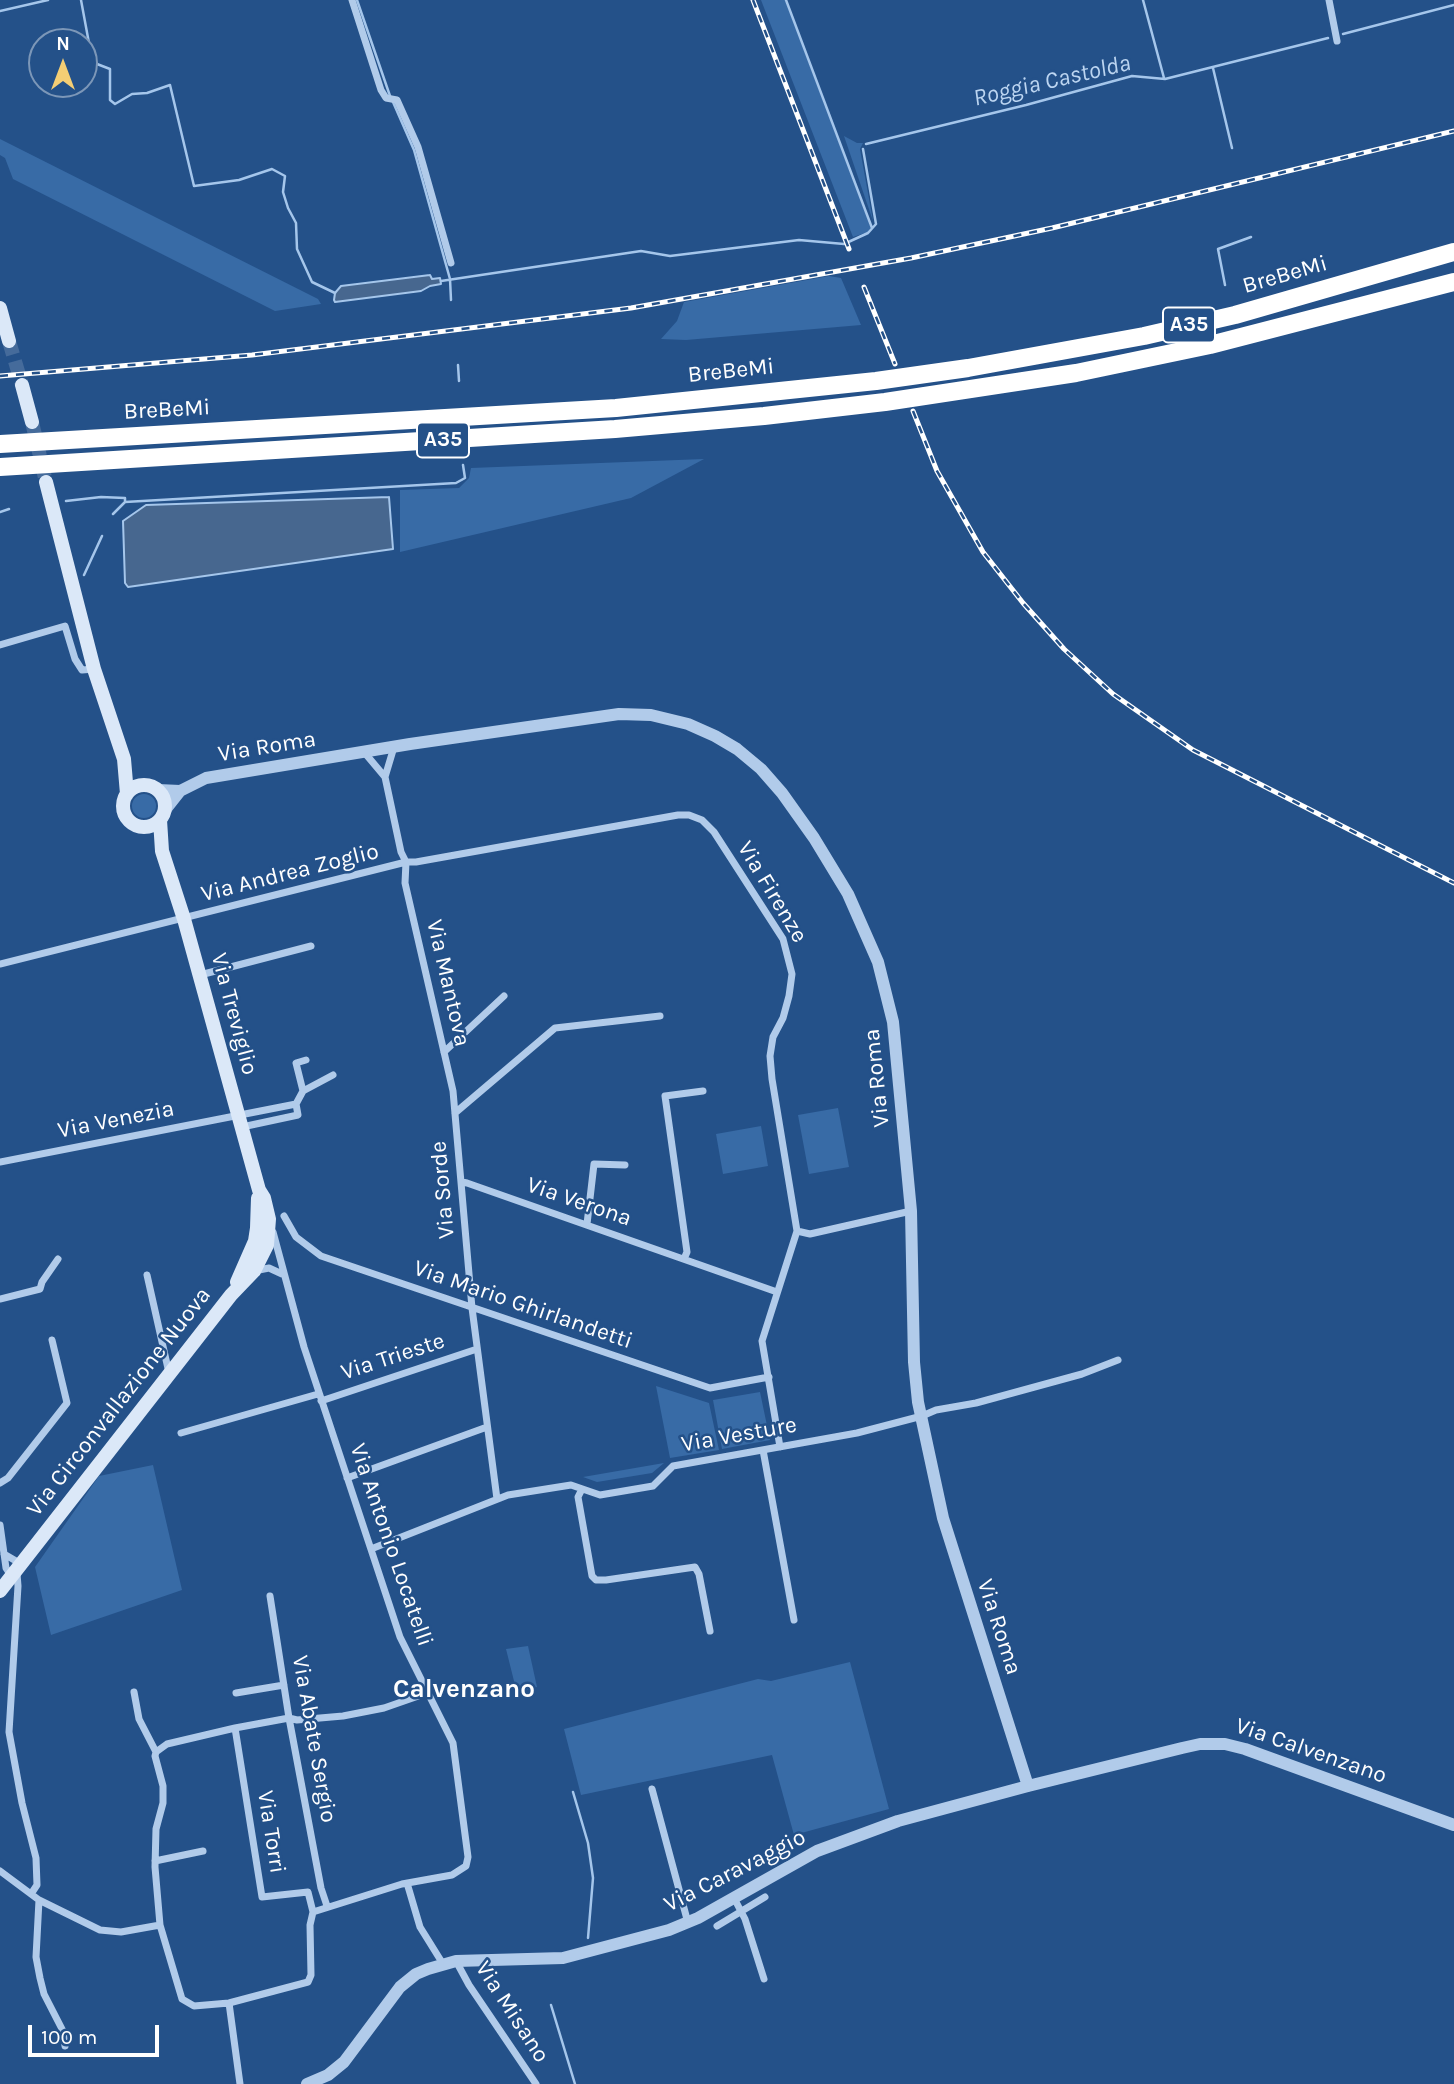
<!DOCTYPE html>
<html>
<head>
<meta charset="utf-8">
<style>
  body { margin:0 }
  #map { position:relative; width:1454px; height:2084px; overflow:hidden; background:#245189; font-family:Karla,sans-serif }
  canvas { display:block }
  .north { position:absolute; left:28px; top:28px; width:70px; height:70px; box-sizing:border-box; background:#245189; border:2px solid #7c97b8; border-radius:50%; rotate:0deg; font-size:19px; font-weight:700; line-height:28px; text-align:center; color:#fff }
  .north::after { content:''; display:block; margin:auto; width:24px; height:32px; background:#f4ce74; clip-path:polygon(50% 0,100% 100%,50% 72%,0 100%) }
  .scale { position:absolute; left:28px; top:2025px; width:131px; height:32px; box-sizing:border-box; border:4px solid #fff; border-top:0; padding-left:9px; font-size:21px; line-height:24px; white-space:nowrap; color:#fff; -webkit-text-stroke:5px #245189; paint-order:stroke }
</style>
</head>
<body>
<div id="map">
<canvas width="1454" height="2084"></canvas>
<div class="north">N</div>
<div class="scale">100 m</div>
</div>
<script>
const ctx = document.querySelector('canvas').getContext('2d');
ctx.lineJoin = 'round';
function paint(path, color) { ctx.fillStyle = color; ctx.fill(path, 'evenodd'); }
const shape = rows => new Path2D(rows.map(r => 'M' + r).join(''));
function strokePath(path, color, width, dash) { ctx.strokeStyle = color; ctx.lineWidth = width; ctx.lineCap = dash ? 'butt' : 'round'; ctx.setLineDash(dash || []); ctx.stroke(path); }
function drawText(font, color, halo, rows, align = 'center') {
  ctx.font = font + ' Karla,sans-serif'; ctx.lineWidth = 5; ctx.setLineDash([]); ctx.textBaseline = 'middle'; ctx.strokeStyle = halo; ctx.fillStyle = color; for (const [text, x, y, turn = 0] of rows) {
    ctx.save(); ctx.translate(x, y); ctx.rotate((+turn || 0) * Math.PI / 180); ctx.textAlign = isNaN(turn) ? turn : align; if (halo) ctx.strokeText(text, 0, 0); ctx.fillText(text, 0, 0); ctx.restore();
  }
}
paint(shape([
  [761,0,785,0,871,228,868,232,853,237],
  [844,136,857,143,863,143,860,149,873,221],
  [0,139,318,299,321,304,275,311,13,179,5,158,0,155],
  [829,276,841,278,861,325,686,340,661,339,677,321,684,302],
  [704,459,631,498,400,552,400,490,459,488,469,478,471,468],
  '132 806a12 12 0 1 1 24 0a12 12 0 1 1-24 0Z',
  [838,1108,849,1167,809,1174,798,1115],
  [761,1126,768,1166,723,1174,716,1134],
  [656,1386,709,1403,719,1450,670,1458],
  [760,1392,770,1440,722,1449,713,1400],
  [664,1463,652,1473,597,1482,583,1477],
  [153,1465,182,1590,51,1635,35,1567,99,1476],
  [528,1646,537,1687,517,1693,506,1649],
  [850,1662,889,1809,794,1835,772,1755,581,1795,564,1729,758,1679,771,1681]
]), '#386ba6');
const water = shape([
  [430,275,432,279,440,278,441,284,430,286,421,291,335,302,334,300,335,293,341,286,430,275],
  [389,497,393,549,128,587,125,583,123,521,146,505,389,497]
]);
paint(water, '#47678f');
strokePath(water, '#a5c6eb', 2);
strokePath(shape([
  [81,0,91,54,97,64,110,69,110,100,115,104,132,94,147,93,170,85,194,186,239,180,272,169,285,176,283,192,288,208,296,223,297,249,312,282,335,293],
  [357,0,390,96],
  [786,0,872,228],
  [1143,0,1164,78],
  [0,11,48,0],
  [1343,34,1454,5],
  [1213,68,1232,148],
  [393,102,414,150,450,279,451,300],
  [866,144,1026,105,1132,76,1165,79,1328,38],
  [441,281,641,251,670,256,799,240,844,244,868,233,876,224,863,149],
  [1225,285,1218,249,1251,237],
  [458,365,459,381],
  [66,501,101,497,125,498,125,501],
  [0,512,9,509],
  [113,514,125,502,456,483,465,478,463,465],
  [84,575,102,536],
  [573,1792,588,1843,593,1878,588,1938],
  [551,2005,575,2084]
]), '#a5c6eb', 2.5);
strokePath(shape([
  [9,341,22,385],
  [32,422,46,482]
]), '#456b9b', 14, [14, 7]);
strokePath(shape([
  [352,0,381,90,386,98,397,100,418,147,451,263],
  [1329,0,1337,41],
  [0,645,65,626,75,659,82,670,94,669],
  [394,747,385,777,401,852,406,862,405,883,453,1091,472,1308,497,1499],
  [364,752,385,777],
  [0,964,406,862,416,862,678,815,689,815,702,820,714,832,783,939,792,974,789,996,783,1018,773,1037,770,1056,772,1079,797,1231,762,1341,780,1447],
  [200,975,311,946],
  [444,1052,504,996],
  [303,1091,333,1075],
  [296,1104,303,1091,296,1063,306,1060],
  [455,1113,555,1028,660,1016],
  [0,1162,296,1104,298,1115,242,1127],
  [462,1182,467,1183,777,1292],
  [284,1216,296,1237,321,1256,710,1388,769,1377],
  [587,1224,594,1164,625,1165],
  [797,1231,810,1234,911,1211],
  [273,1232,304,1347,400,1637,453,1743,468,1857,466,1866,452,1875,402,1884,313,1912],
  [684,1259,687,1252,665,1096,703,1091],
  [254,1271,269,1268,282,1274],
  [147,1275,169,1373],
  [0,1299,40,1289,42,1282,58,1259],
  [321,1401,477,1349],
  [181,1433,318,1394],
  [763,1450,794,1620],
  [347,1478,487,1427],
  [0,1483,8,1478,67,1403,52,1340],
  [582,1489,578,1497,592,1576,596,1580,606,1580,695,1567,699,1574,710,1631],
  [0,1525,6,1568,8,1571,15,1571],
  [371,1549,508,1495,571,1485,600,1495,653,1486,673,1466,857,1433,922,1416,936,1410,976,1403,1082,1374,1118,1360],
  [4,1554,16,1561,18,1586,9,1732,22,1803,36,1858,37,1885,31,1894],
  [270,1596,289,1718,321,1888,327,1906],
  [134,1692,139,1719,156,1752,155,1756,163,1786,163,1803,156,1829,155,1867,160,1925,182,1999,194,2006,229,2003,308,1982,311,1975,310,1925,313,1912,308,1892,262,1897,235,1728],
  [236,1693,284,1685],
  [156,1752,167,1744,235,1728,289,1718,297,1720,343,1716,384,1708,427,1693],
  [652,1789,688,1923],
  [155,1861,203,1851],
  [0,1871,39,1900,100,1930,121,1932,160,1925],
  [407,1883,420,1927,443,1964],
  [734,1898,745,1919,764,1979],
  [39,1900,36,1957,40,1978,44,1994,63,2031,65,2046],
  [717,1926,765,1897],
  [456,1961,469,1985,536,2084],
  [229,2003,240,2084]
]), '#b1cbea', 7);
strokePath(shape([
  [158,790,180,791],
  [165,810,180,791,206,778,410,744,619,714,651,715,688,724,715,736,737,749,761,769,782,793,814,838,848,894,878,962,893,1022,911,1211,914,1362,918,1402,943,1518,1028,1786],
  [307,2084,328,2075,344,2062,400,1987,416,1974,428,1969,456,1961,563,1958,669,1930,698,1918,817,1851,898,1821,1028,1786,1182,1748,1200,1744,1225,1744,1245,1749,1454,1825]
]), '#b1cbea', 12);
strokePath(shape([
  [0,308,9,341],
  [22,385,32,422],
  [46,482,94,669,124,759,127,794],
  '123 806a21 21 0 1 1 42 0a21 21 0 1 1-42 0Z',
  [237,1282,255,1241,257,1228,258,1198],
  [0,1591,231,1295,254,1271,267,1245,269,1219,264,1198,259,1190,184,919,162,851,160,820]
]), '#dbe8f8', 14);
strokePath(shape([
  [0,444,616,408,876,381,968,368,1144,336,1235,315,1454,252],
  [0,467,615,429,764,416,885,402,1076,373,1210,345,1454,282]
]), '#fff', 18);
const rail = shape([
  [753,0,849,249],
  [864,287,895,364],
  [0,376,252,355,631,308,911,258,1052,228,1454,131],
  [913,411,937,471,983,552,1023,603,1064,649,1113,694,1193,750,1454,883]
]);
strokePath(rail, '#fff', 5);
strokePath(rail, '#245189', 2.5, [8]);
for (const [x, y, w] of [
  [1189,325,52],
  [443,440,52]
]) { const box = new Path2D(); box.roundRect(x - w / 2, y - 17.5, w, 35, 5); ctx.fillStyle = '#245189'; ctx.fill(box); strokePath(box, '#fff', 2); }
drawText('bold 21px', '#fff', null, [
  ["A35",1189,325],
  ["A35",443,440]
]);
drawText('23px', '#fff', '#245189', [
  ["BreBeMi",1285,275,-16],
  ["BreBeMi",731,371,-6],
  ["BreBeMi",167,410,-3],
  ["Via Roma",267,747,-9],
  ["Via Andrea Zoglio",290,873,-14],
  ["Via Firenze",772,892,59],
  ["Via Mantova",448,983,77],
  ["Via Treviglio",234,1014,75],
  ["Via Roma",877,1078,-96],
  ["Via Venezia",116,1120,-11],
  ["Via Sorde",443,1190,-95],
  ["Via Verona",579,1202,19],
  ["Via Mario Ghirlandetti",523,1305,19],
  ["Via Trieste",393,1357,-18],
  ["Via Circonvallazione Nuova",119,1402,-52],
  ["Via Vesture",739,1435,-10],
  ["Via Antonio Locatelli",391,1545,71],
  ["Via Roma",999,1627,72],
  ["Via Abate Sergio",314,1739,80],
  ["Via Calvenzano",1311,1751,19],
  ["Via Torri",271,1832,81],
  ["Via Caravaggio",735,1871,-27],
  ["Via Misano",512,2012,57]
]);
drawText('italic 24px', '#bcd5f1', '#245189', [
  ["Roggia Castolda",1052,81,-13]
]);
drawText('bold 26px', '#fff', '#245189', [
  ["Calvenzano",464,1690]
]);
</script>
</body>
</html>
